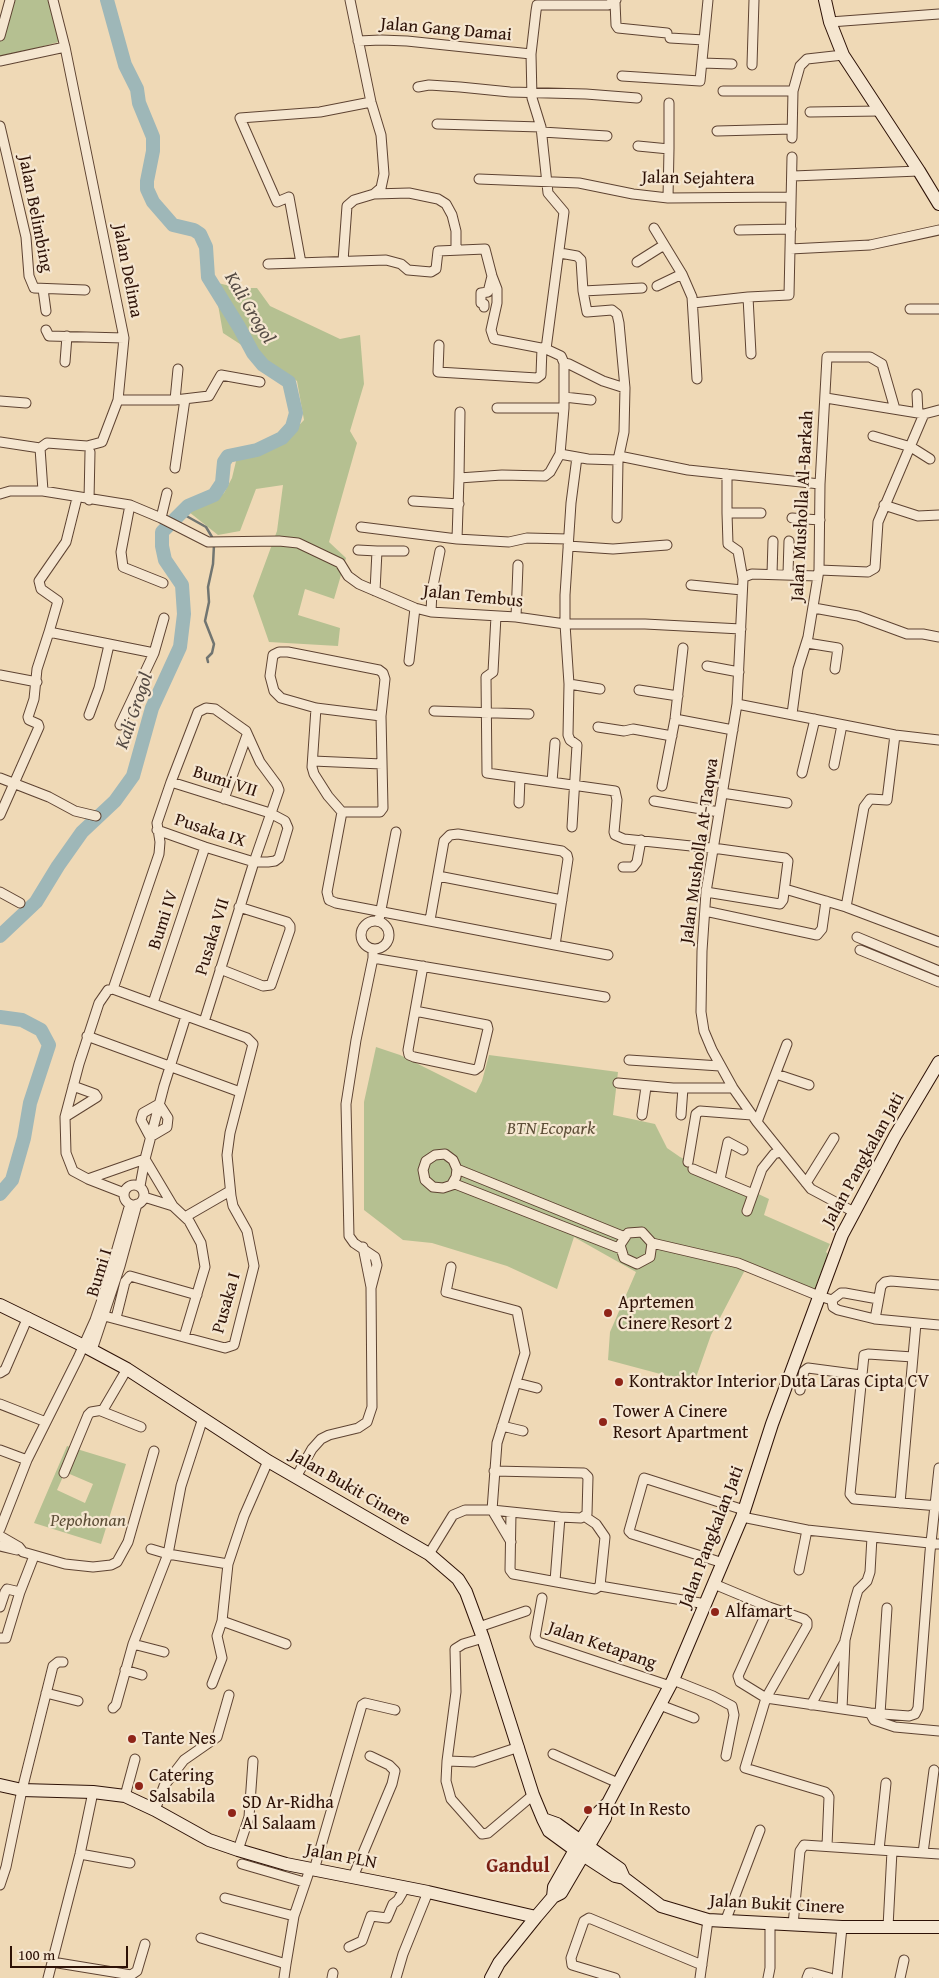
<!DOCTYPE html>
<html>
<head>
<meta charset="utf-8">
<style>
  body { margin:0 }
  #map { position:relative; width:939px; height:1978px; overflow:hidden; background:#efd9b6; font-family:"Gentium Book Plus",serif }
  canvas { display:block }
  .scale { position:absolute; left:10px; top:1946px; width:118px; height:22px; box-sizing:border-box; border:2px solid #2d1106; border-top:0; padding-left:6px; font-size:15px; line-height:18px; white-space:nowrap; color:#2d1106; -webkit-text-stroke:4px #f5e6d0; paint-order:stroke }
</style>
</head>
<body>
<div id="map">
<canvas width="939" height="1978"></canvas>
<div class="scale">100 m</div>
</div>
<script>
const ctx = document.querySelector('canvas').getContext('2d');
ctx.lineJoin = 'round';
function paint(path, color) { ctx.fillStyle = color; ctx.fill(path, 'evenodd'); }
const shape = rows => new Path2D(rows.map(r => 'M' + r).join(''));
function strokePath(path, color, width, dash) { ctx.strokeStyle = color; ctx.lineWidth = width; ctx.lineCap = dash ? 'butt' : 'round'; ctx.setLineDash(dash || []); ctx.stroke(path); }
function drawText(font, color, halo, rows, align = 'center') {
  ctx.font = font + ' "Gentium Book Plus",serif'; ctx.lineWidth = 4.5; ctx.setLineDash([]); ctx.textBaseline = 'middle'; ctx.strokeStyle = halo; ctx.fillStyle = color; for (const [text, x, y, turn = 0] of rows) {
    ctx.save(); ctx.translate(x, y); ctx.rotate((+turn || 0) * Math.PI / 180); ctx.textAlign = isNaN(turn) ? turn : align; if (halo) ctx.strokeText(text, 0, 0); ctx.fillText(text, 0, 0); ctx.restore();
  }
}
paint(shape([
  [11,0,53,0,62,41,0,58,0,41],
  [214,282,238,288,257,288,270,306,340,339,360,335,364,384,350,431,357,443,329,542,346,558,334,599,305,589,298,615,340,628,338,646,269,642,253,596,277,531,283,485,256,489,240,531,218,535,189,512,224,493,232,478,237,457,288,437,304,420,297,381,223,333],
  [376,1047,400,1055,476,1093,482,1081,489,1055,618,1072,613,1115,655,1124,667,1148,680,1157,769,1199,764,1215,830,1244,826,1252,828,1254,814,1291,745,1270,711,1335,694,1383,608,1360,610,1332,636,1272,574,1237,557,1289,507,1266,432,1243,403,1240,364,1210,364,1102],
  [67,1446,126,1464,101,1544,34,1523],
  [65,1472,93,1484,85,1503,57,1490]
]), '#b5c091');
strokePath(shape([
  [181,513,206,527,212,537],
  [208,662,207,658,212,653,214,644,205,621,209,602,208,587,213,564,214,545]
]), '#717571', 2.5);
strokePath(shape([
  [0,936,36,902,58,866,82,832,115,801,133,776,152,708,180,647,184,614,182,585,165,560,162,546,162,532,188,506,214,495,222,483,224,462,228,456,257,450,282,438,292,427,296,413,289,382,263,365,253,353,239,327,208,277,206,247,200,234,194,230,173,225,153,202,147,189,147,181,153,151,153,137,139,103,137,89,125,65,107,0],
  [0,1017,22,1020,41,1030,49,1045,30,1103,24,1138,12,1180,0,1194]
]), '#9eb7b8', 14);
const street = shape([
  [615,2,616,25,618,28,667,33],
  [830,22,939,14],
  [0,36,10,0],
  [670,38,704,40],
  [358,41,381,40,407,41,531,54],
  [0,61,65,47],
  [702,63,732,64],
  [752,65,754,0],
  [622,76,700,81,708,0],
  [418,87,429,85,460,87,510,92,586,94,637,98],
  [723,91,793,91],
  [669,103,669,149],
  [810,112,880,111],
  [437,124,541,127],
  [0,126,26,237,29,276,34,288,85,290],
  [717,131,792,129],
  [542,132,607,136],
  [792,138,793,91,800,66,807,59,843,55],
  [638,146,669,149,668,198],
  [793,176,919,171],
  [479,179,579,183,633,194,668,198,791,197],
  [374,194,409,193,438,199,446,204,452,215,456,231,456,249],
  [654,228,682,274,692,297,697,379],
  [739,230,791,229],
  [790,249,870,245,939,230],
  [560,253,577,256,581,260,583,291,587,312,612,310,617,314,619,323,625,388,624,432,618,460,617,518],
  [343,261,347,206,354,200,374,194,381,188,384,174,381,135,371,102,350,0],
  [637,262,664,245],
  [301,263,289,197,277,202,240,118,320,112,371,102],
  [268,264,386,260,401,264,408,270,431,272,436,269,438,251,485,249,492,276,497,289,497,303,491,330,494,339,546,349,561,356,564,363,564,408,560,454,550,472,545,476,502,475,459,478,457,539],
  [657,286,682,274],
  [43,289,46,311],
  [583,291,642,288],
  [748,297,751,354],
  [693,303,748,297,789,295,792,157],
  [484,307,484,304,481,303,481,293,488,292,492,276],
  [910,309,939,309],
  [46,330,49,336,124,338],
  [439,345,438,372,537,378,541,375,542,348],
  [546,349,564,212,548,193,541,127,532,98,531,54,536,11,537,5,608,5,616,0],
  [65,362,67,336],
  [564,363,569,364,603,381,625,388],
  [917,394,918,413],
  [564,397,591,400],
  [826,398,924,414,939,410],
  [118,400,175,400,209,396,221,375,260,382],
  [175,400,178,369],
  [0,401,26,403],
  [497,408,564,408],
  [873,436,911,447,930,459],
  [0,442,40,448],
  [560,454,588,459,618,460],
  [619,456,688,470,820,484],
  [175,468,185,399],
  [727,474,727,513,761,513],
  [459,478,460,412],
  [43,491,40,448,47,443,87,446,102,442,118,400,124,338,65,47,53,0],
  [0,494,10,491,43,491,130,505,161,518,208,542,279,541,298,543,340,563,348,576,359,584,415,608,431,612,516,617,565,624,645,624,741,629],
  [77,498,66,542,39,581,41,589,58,601,49,632,154,653],
  [89,500,90,452],
  [413,501,459,504],
  [130,505,121,552,123,567,163,583],
  [884,505,918,516,939,515],
  [727,513,728,544,738,551,743,579],
  [161,518,167,493],
  [792,518,820,520],
  [361,527,457,539,509,542,527,538,568,539],
  [568,546,613,549,667,545],
  [358,550,377,551,375,591],
  [377,551,404,551],
  [819,570,868,572,875,568,878,522,924,414],
  [772,574,773,541],
  [788,574,789,541],
  [818,576,752,574,744,577,743,579,737,704,706,892,702,951,701,1012,704,1031,712,1050,733,1088,757,1122,811,1189,854,1212],
  [691,585,742,590],
  [814,608,858,616,907,634,923,634,939,637],
  [431,612,432,591,440,551],
  [496,616,493,672,486,677,487,773,615,791,617,800,614,832,615,835,624,839,720,849,785,858,788,861,783,900,780,904,706,892],
  [516,617,518,565],
  [807,643,838,648,835,669],
  [409,661,415,608],
  [707,666,739,672],
  [0,675,37,682],
  [569,684,600,689],
  [639,690,678,696],
  [737,704,895,735,939,740],
  [316,708,312,767,314,774,328,796,342,812,327,892,329,900,336,903,555,945,568,859,567,855,562,851,458,834,450,835,444,841,430,920],
  [434,711,529,714],
  [792,714,798,669,808,637,819,570,820,484,827,357,870,357,882,364,895,409],
  [89,715,99,688,109,645],
  [675,719,733,730],
  [120,725,154,653,164,618],
  [598,727,624,731,633,729,672,736],
  [313,761,382,764],
  [834,765,842,725],
  [802,773,815,719],
  [0,778,49,797,75,811,96,816],
  [552,782,555,743],
  [662,786,675,719,683,648],
  [722,793,787,803],
  [224,799,247,735],
  [654,801,719,812],
  [519,803,520,778],
  [342,812,380,812,383,808,381,716,385,679,383,673,379,670,288,652,279,652,273,655,270,676,274,691,281,698,316,708,381,716],
  [0,815,39,727,38,724,29,720,28,717,34,699,37,669,49,632],
  [572,827,577,745,570,740,568,735,569,684,565,624,565,595,571,503,577,457],
  [157,830,205,847,254,862,268,862,275,861,279,858,288,828,285,821,270,813,171,782],
  [623,867,633,867,637,862,641,840],
  [438,876,562,900],
  [785,889,846,907,939,942],
  [0,892,20,903],
  [846,907,864,807,870,799,887,800,895,735],
  [705,911,817,935,822,929,826,901],
  [379,920,396,832],
  '361 935a14 14 0 1 1 28 0a14 14 0 1 1-28 0Z',
  [857,937,939,971],
  [555,945,608,955],
  [860,950,939,982],
  [373,958,605,997],
  [220,969,263,986,271,985,290,930,290,926,287,922,239,907],
  [113,989,159,854,160,842,157,823,171,782,198,712,206,708,215,709,246,731,260,762,277,785,279,790,254,862,204,1022],
  [153,1003,205,847],
  [415,1011,487,1025,488,1029,479,1067,475,1070,414,1057,409,1055,408,1050,423,966],
  [87,1036,240,1092],
  [629,1060,720,1066],
  [776,1074,809,1085],
  [618,1083,673,1088,733,1088],
  [159,1104,168,1118,167,1127,150,1137,141,1120,143,1113,159,1104],
  [642,1115,646,1087],
  [681,1115,683,1088],
  [65,1117,97,1097,95,1094,73,1086],
  [757,1122,787,1044],
  [145,1159,173,1206],
  [688,1162,696,1114,700,1111,752,1115],
  [457,1169,625,1237],
  [693,1169,753,1194],
  [88,1179,145,1159,164,1086,186,1016],
  [720,1179,728,1142,743,1150],
  [806,1183,834,1138],
  [452,1184,456,1177,457,1169,453,1160,445,1154,435,1155,426,1161,423,1170,425,1180,433,1187,443,1188,455,1184,621,1249],
  '124 1195a10 10 0 1 1 20 0a10 10 0 1 1-20 0Z',
  [140,1186,145,1159],
  [144,1197,173,1206,189,1221,201,1243,205,1267,184,1337],
  [747,1211,762,1169,774,1154,780,1152],
  [185,1217,230,1191],
  [652,1243,650,1257,637,1264,624,1258,620,1245,628,1233,642,1232,652,1243,738,1263,819,1296,832,1300],
  [363,1247,371,1287],
  [832,1300,833,1307,838,1310,875,1319,939,1325],
  [832,1300,841,1293,845,1293,878,1299],
  [97,1314,225,1348,234,1345,254,1266,247,1231,233,1206,231,1196,227,1155,230,1133,253,1044,247,1038,113,989,108,990,99,1003,79,1064,65,1117,66,1153,73,1171,88,1179,124,1193],
  [116,1318,125,1282,130,1276,197,1295],
  [875,1319,881,1286,885,1282,891,1281,939,1285],
  [92,1350,120,1266,137,1204],
  [913,1357,868,1354,864,1355,850,1494,854,1499,939,1506],
  [0,1373,5,1370,28,1317],
  [517,1383,537,1388],
  [800,1390,804,1371,808,1368,861,1375],
  [0,1404,46,1422],
  [101,1411,141,1427],
  [502,1426,523,1431],
  [0,1450,27,1460,0,1529],
  [27,1460,78,1358,95,1320,104,1294,130,1204],
  [494,1471,584,1473,588,1477,587,1514,581,1518,560,1517,492,1510,511,1542],
  [64,1473,88,1415,91,1412,103,1410,127,1369],
  [296,1477,312,1449,321,1439,329,1435,358,1428,367,1422,372,1407,371,1288,377,1265,375,1257,354,1243,349,1236,346,1104,356,1040,373,958,373,949],
  [900,1503,916,1323],
  [511,1513,510,1570,513,1574,595,1589,600,1586,605,1537,596,1524,584,1516],
  [742,1517,807,1530,939,1544],
  [0,1536,19,1547,23,1552,65,1564,93,1567,111,1565,117,1562,128,1542,154,1451],
  [0,1546,17,1550],
  [151,1549,168,1554,228,1564,222,1621,217,1636,222,1658,212,1684],
  [429,1554,453,1515,465,1510,492,1510,497,1443,525,1353,517,1311,446,1292,451,1267],
  [723,1563,632,1534,629,1531,644,1478,744,1510],
  [228,1564,244,1516,268,1461],
  [799,1570,807,1530],
  [555,1581,560,1517],
  [714,1584,769,1607,738,1676,740,1682,766,1698,870,1713,874,1720,895,1727,939,1731],
  [600,1586,706,1604],
  [542,1598,535,1637,538,1642,670,1686],
  [0,1607,5,1592,7,1589,20,1592],
  [769,1607,804,1619,807,1622,807,1626,766,1698,745,1768,825,1792,828,1795],
  [222,1621,286,1644],
  [479,1627,526,1611],
  [0,1638,6,1638,20,1592,34,1556],
  [483,1638,463,1644,455,1649,456,1692,447,1761,474,1762,519,1747],
  [133,1644,164,1652],
  [125,1670,142,1675],
  [673,1680,713,1696,732,1706,734,1715,726,1756],
  [46,1693,78,1701],
  [660,1705,694,1718],
  [811,1705,844,1643],
  [113,1708,116,1705,133,1644,168,1554,181,1486,203,1418],
  [842,1709,845,1640,855,1600,858,1590,867,1581,870,1572,872,1537],
  [870,1713,909,1716,915,1714,918,1708,930,1552,939,1468],
  [880,1714,887,1608],
  [553,1754,618,1783],
  [447,1761,446,1781,451,1799,482,1834,488,1833,533,1795],
  [125,1796,135,1759],
  [155,1810,164,1786,184,1760,217,1737,229,1695],
  [827,1846,829,1797],
  [238,1850,249,1817,253,1761],
  [879,1850,886,1783],
  [923,1853,934,1770],
  [80,1854,130,1863],
  [242,1864,304,1882],
  [314,1870,362,1705,365,1703,395,1710],
  [353,1877,392,1784,395,1771,389,1765,370,1756],
  [0,1885,6,1867,22,1790,53,1666,58,1662,63,1662],
  [225,1898,294,1916],
  [725,1922,760,1830],
  [793,1925,800,1851,804,1845,939,1854],
  [888,1927,892,1851],
  [201,1938,286,1964,294,1916,310,1869],
  [349,1947,362,1941,371,1916,387,1918,393,1904,398,1900,405,1888],
  [52,1962,131,1975,137,1971,145,1944],
  [48,1978,80,1854,93,1792],
  [284,1978,286,1964],
  [332,1978,333,1973],
  [396,1978,403,1954,428,1892],
  [615,1978,572,1965,571,1958,584,1921,589,1918,702,1965],
  [700,1978,708,1920],
  [768,1978,770,1968,770,1924],
  [807,1978,809,1973,812,1973,830,1978],
  [837,1978,842,1927],
  [900,1978,904,1960]
]);
const secondary = shape([
  [825,0,830,22,843,55,919,171,939,204],
  [0,1305,84,1346,127,1369,268,1461,429,1554,458,1579,466,1592,483,1638,533,1795,543,1819,549,1831,575,1850,615,1876,624,1878,661,1906,708,1920,842,1927,939,1927],
  [0,1785,22,1790,93,1792,125,1796,155,1810,209,1840,238,1850,286,1864,428,1892,536,1917],
  [543,1819,557,1824,589,1847,620,1869,624,1878],
  [553,1897,554,1887,575,1850,597,1814,608,1803],
  [491,1978,499,1963,536,1917,553,1897,561,1893,605,1818,608,1803,673,1680,742,1517,772,1424,842,1235,895,1136,939,1062]
]);
strokePath(street, '#5e4332', 11);
strokePath(secondary, '#2d1106', 14);
strokePath(street, '#f5e6d0', 9);
strokePath(secondary, '#f5e6d0', 12);
for (const [x, y, r, color] of [
  [608,1313,5,"#8f2418"],
  [619,1382,5,"#8f2418"],
  [603,1422,5,"#8f2418"],
  [715,1612,5,"#8f2418"],
  [132,1739,5,"#8f2418"],
  [139,1786,5,"#8f2418"],
  [588,1810,5,"#8f2418"],
  [232,1813,5,"#8f2418"]
]) { const dot = new Path2D(); dot.arc(x, y, r, 0, 2 * Math.PI); ctx.fillStyle = color; ctx.fill(dot); strokePath(dot, '#f5e6d0', 2); }
drawText('18px', '#2d1106', '#f5e6d0', [
  ["Jalan Gang Damai",446,30,5],
  ["Jalan Sejahtera",698,179,1],
  ["Jalan Belimbing",35,214,79],
  ["Jalan Delima",127,271,79],
  ["Jalan Musholla Al-Barkah",803,506,-87],
  ["Jalan Tembus",473,597,6],
  ["Bumi VII",225,782,18],
  ["Pusaka IX",210,831,18],
  ["Jalan Musholla At-Taqwa",700,851,-82],
  ["Bumi IV",164,920,-72],
  ["Pusaka VII",213,937,-73],
  ["Jalan Pangkalan Jati",864,1160,-61],
  ["Bumi I",100,1273,-73],
  ["Pusaka I",227,1303,-74],
  ["Jalan Bukit Cinere",350,1488,30],
  ["Jalan Pangkalan Jati",712,1537,-69],
  ["Jalan Ketapang",602,1646,19],
  ["Jalan PLN",341,1857,11],
  ["Jalan Bukit Cinere",777,1905,3]
]);
drawText('italic 18px', '#5d4e37', '#f5e6d0', [
  ["BTN Ecopark",551,1129],
  ["Pepohonan",88,1521]
]);
drawText('18px', '#2d1106', '#f5e6d0', [
  ["Aprtemen",618,1303],
  ["Cinere Resort 2",618,1324],
  ["Kontraktor Interior Duta Laras Cipta CV",629,1382],
  ["Tower A Cinere",613,1412],
  ["Resort Apartment",613,1433],
  ["Alfamart",725,1612],
  ["Tante Nes",142,1739],
  ["Catering",149,1776],
  ["Salsabila",149,1797],
  ["SD Ar-Ridha",242,1803],
  ["Al Salaam",242,1824],
  ["Hot In Resto",598,1810]
], 'left');
drawText('italic 19px', '#554b44', '#f5e6d0', [
  ["Kali Grogol",249,308,59],
  ["Kali Grogol",135,711,-71]
]);
drawText('bold 20px', '#7a1f14', '#f5e6d0', [
  ["Gandul",518,1867]
]);
</script>
</body>
</html>
